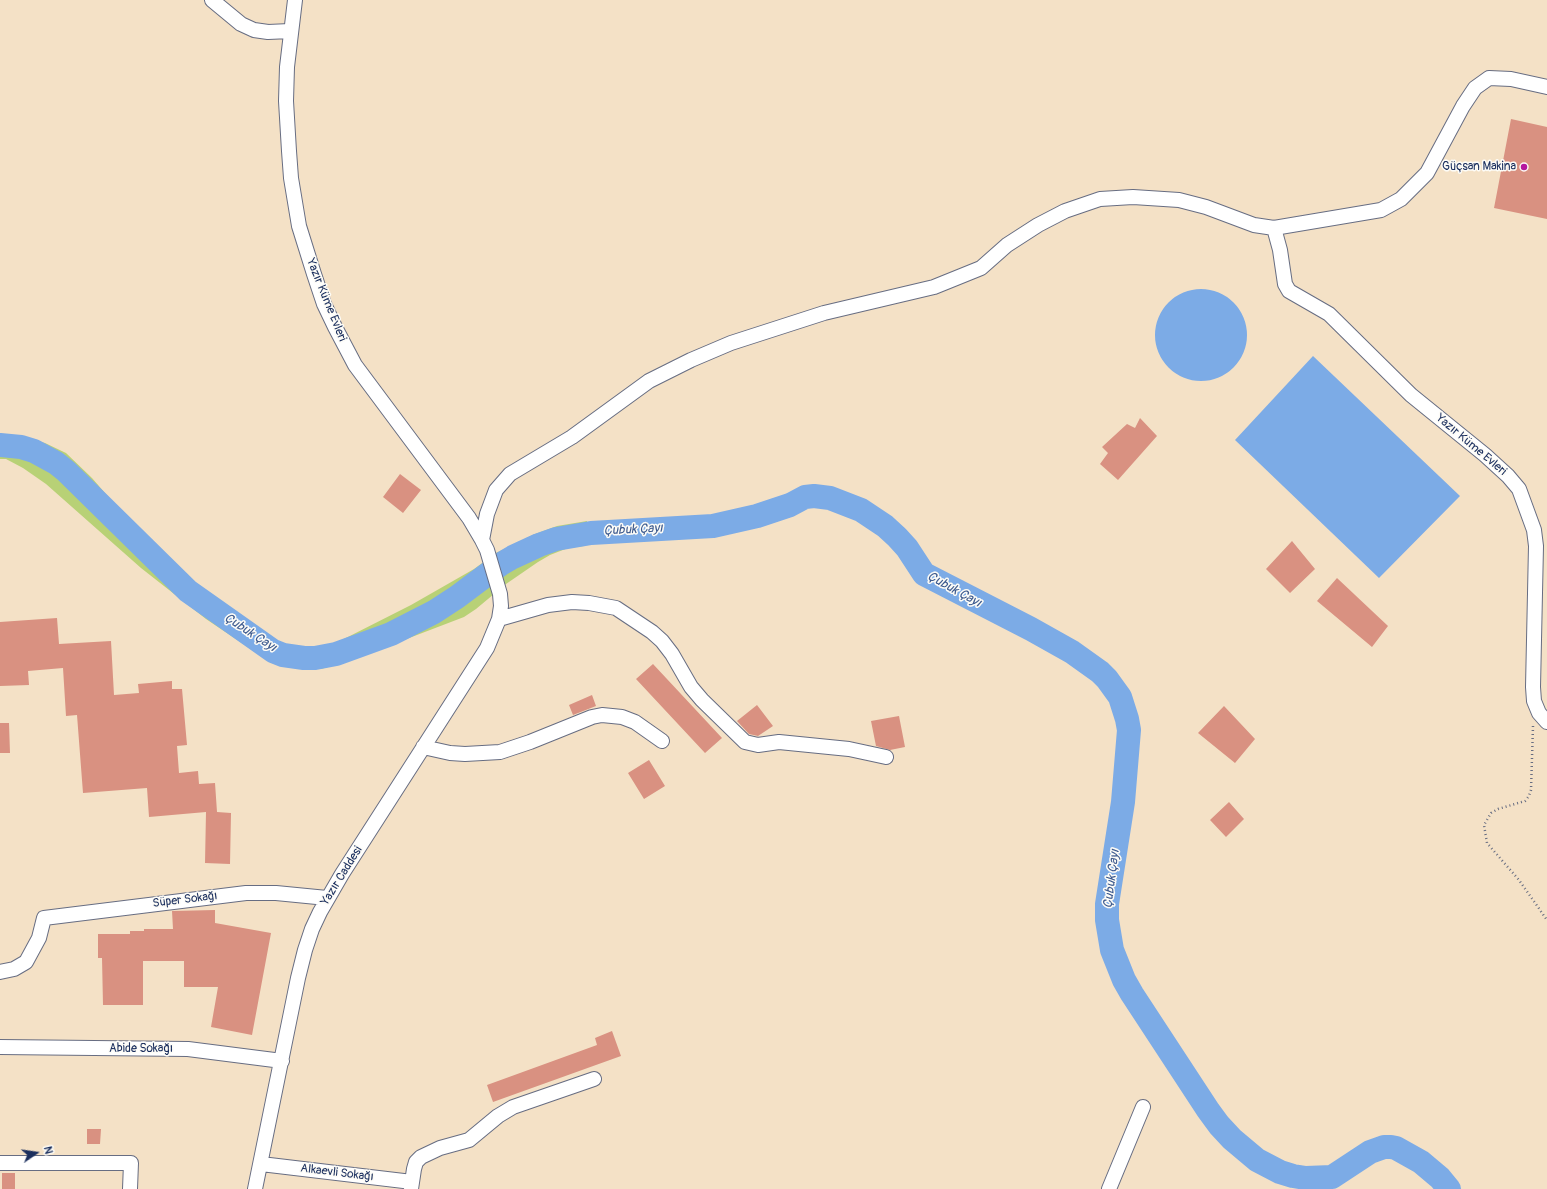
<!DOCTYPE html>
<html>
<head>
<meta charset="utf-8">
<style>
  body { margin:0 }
  #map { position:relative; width:1547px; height:1189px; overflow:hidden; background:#f4e1c6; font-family:Pangolin,sans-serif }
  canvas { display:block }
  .north { position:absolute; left:16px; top:1133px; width:40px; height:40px; -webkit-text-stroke:3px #fdfcf7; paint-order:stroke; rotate:77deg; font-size:11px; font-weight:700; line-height:16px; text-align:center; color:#1b2f5e }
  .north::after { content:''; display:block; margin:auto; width:14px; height:18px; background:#1b2f5e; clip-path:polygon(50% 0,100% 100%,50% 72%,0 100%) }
</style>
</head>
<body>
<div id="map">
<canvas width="1547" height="1189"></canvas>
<div class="north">N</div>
</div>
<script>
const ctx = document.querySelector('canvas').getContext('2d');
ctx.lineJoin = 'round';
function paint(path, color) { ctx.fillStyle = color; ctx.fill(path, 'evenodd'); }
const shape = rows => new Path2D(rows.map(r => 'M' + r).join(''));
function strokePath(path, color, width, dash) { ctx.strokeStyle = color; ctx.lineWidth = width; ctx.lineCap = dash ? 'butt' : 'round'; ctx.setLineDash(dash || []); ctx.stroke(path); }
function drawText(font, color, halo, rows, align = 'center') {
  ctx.font = font + ' Pangolin,sans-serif'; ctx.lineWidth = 3; ctx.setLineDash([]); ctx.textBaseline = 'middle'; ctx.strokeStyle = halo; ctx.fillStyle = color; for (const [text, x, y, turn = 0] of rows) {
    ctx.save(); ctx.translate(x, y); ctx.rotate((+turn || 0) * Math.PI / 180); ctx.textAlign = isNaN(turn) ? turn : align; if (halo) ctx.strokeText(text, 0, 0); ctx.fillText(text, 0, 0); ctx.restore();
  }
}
paint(shape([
  [13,435,45,443,66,453,92,478,137,530,187,579,243,623,279,645,293,650,307,651,320,649,334,644,411,605,474,569,496,553,535,534,557,526,587,521,584,546,568,548,550,555,538,562,506,584,476,609,464,617,349,661,321,669,298,668,276,662,258,654,206,619,141,568,46,484,23,468,6,459,0,459,0,436]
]), '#b8d176');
paint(shape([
  '1155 335a46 46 0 1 1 92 0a46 46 0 1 1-92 0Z',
  [1313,356,1460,496,1379,578,1235,440]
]), '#7cabe6');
strokePath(shape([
  [0,445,21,447,34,451,56,463,66,471,188,591,273,651,283,655,304,658,315,658,336,654,391,634,434,612,457,597,501,564,513,557,539,545,556,539,591,533,713,526,757,516,790,505,805,497,814,496,830,498,861,510,885,526,897,537,907,548,924,574,1031,629,1072,652,1100,672,1107,679,1120,697,1127,719,1129,730,1123,802,1107,904,1107,920,1112,950,1124,980,1132,994,1208,1110,1219,1125,1232,1139,1257,1160,1280,1172,1293,1176,1306,1178,1332,1177,1370,1152,1384,1147,1391,1147,1396,1148,1421,1162,1440,1178,1449,1189]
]), '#7cabe6', 24);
paint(shape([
  [1511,119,1547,127,1547,219,1494,208],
  [1140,418,1157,436,1118,480,1100,464,1108,453,1102,447,1127,424,1135,428],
  [400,474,421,490,403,513,383,497],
  [1292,541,1315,569,1290,593,1266,569],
  [1337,578,1388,626,1372,647,1317,601],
  [57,618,59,644,111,641,114,695,139,693,138,684,172,681,172,689,182,689,187,745,177,746,179,773,198,771,199,784,215,783,217,812,231,813,230,864,205,863,206,812,149,817,147,788,83,793,77,715,66,716,63,668,28,671,29,685,0,686,0,622],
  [653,664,722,738,705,753,636,679],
  [592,695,596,706,573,715,569,705],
  [757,705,773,726,758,736,749,734,737,721],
  [1224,706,1255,739,1235,763,1198,733],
  [899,716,905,747,890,750,876,746,871,721],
  [0,723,9,723,10,753,0,753],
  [649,760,665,786,644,799,628,773],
  [1229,802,1244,819,1226,837,1210,820],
  [215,910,215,923,271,933,252,1035,211,1027,218,987,184,987,184,961,143,961,143,1005,103,1005,102,958,98,958,98,934,130,934,130,931,144,931,144,929,173,929,172,911],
  [612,1031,621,1056,493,1102,487,1085,597,1045,595,1038],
  [87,1129,101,1129,100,1144,87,1144],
  [2,1173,15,1173,15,1189,2,1189]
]), '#d99181');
const minor = shape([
  [212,0,241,24,254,30,268,32,290,31],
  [1274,228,1280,250,1285,284,1289,291,1329,314,1411,395,1485,455,1508,476,1519,489,1534,530,1536,546,1533,687,1534,701,1539,713,1547,722],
  [482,540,487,514,496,490,510,474,572,437,649,381,691,360,731,343,824,313,934,287,981,268,1007,245,1038,225,1065,211,1100,199,1133,197,1179,200,1206,207,1254,225,1274,228,1381,210,1401,199,1427,173,1463,106,1475,88,1489,78,1511,79,1547,87],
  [499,619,548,605,572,602,589,603,616,608,652,632,662,641,672,654,691,687,702,700,745,742,758,745,779,742,849,749,886,757],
  [423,747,450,753,465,754,500,752,530,742,592,717,602,715,622,717,635,722,662,741],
  [0,972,14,969,26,962,39,938,44,918,246,893,276,893,327,898],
  [0,1047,188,1049,282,1061],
  [0,1163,131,1163,130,1189],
  [261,1164,412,1182],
  [255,1189,298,978,305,950,312,929,320,912,342,874,487,648,499,619,501,606,500,594,487,550,482,540,469,518,355,365,335,327,324,304,314,274,299,226,291,178,289,151,286,101,287,67,295,0],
  [411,1189,414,1169,416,1162,421,1157,440,1148,469,1140,498,1116,513,1107,594,1079],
  [1109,1189,1143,1107]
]);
strokePath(minor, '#676d82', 16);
strokePath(shape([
  [1533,726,1531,790,1529,796,1525,801,1498,809,1491,813,1484,825,1487,843,1519,880,1547,920]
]), '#676d82', 2.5, [1, 3]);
strokePath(minor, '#fff', 14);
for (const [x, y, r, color] of [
  [1524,167,4,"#b5179e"]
]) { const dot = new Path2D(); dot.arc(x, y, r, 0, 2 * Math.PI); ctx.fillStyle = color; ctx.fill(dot); strokePath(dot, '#fdfcf7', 1.5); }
drawText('12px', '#1b2f5e', '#fdfcf7', [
  ["Güçsan Makina",1516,167]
], 'right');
drawText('12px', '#1b2f5e', '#fdfcf7', [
  ["Yazır Küme Evleri",326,300,68],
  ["Yazır Küme Evleri",1471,445,40],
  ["Yazır Caddesi",342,876,-58],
  ["Süper Sokağı",185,900,-7],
  ["Abide Sokağı",141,1049],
  ["Alkaevli Sokağı",337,1173,7]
]);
drawText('italic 13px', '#3d5a8e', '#fdfcf7', [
  ["Çubuk Çayı",633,530,-3],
  ["Çubuk Çayı",954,590,29],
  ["Çubuk Çayı",250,633,33],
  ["Çubuk Çayı",1112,879,-83]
]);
</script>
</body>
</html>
